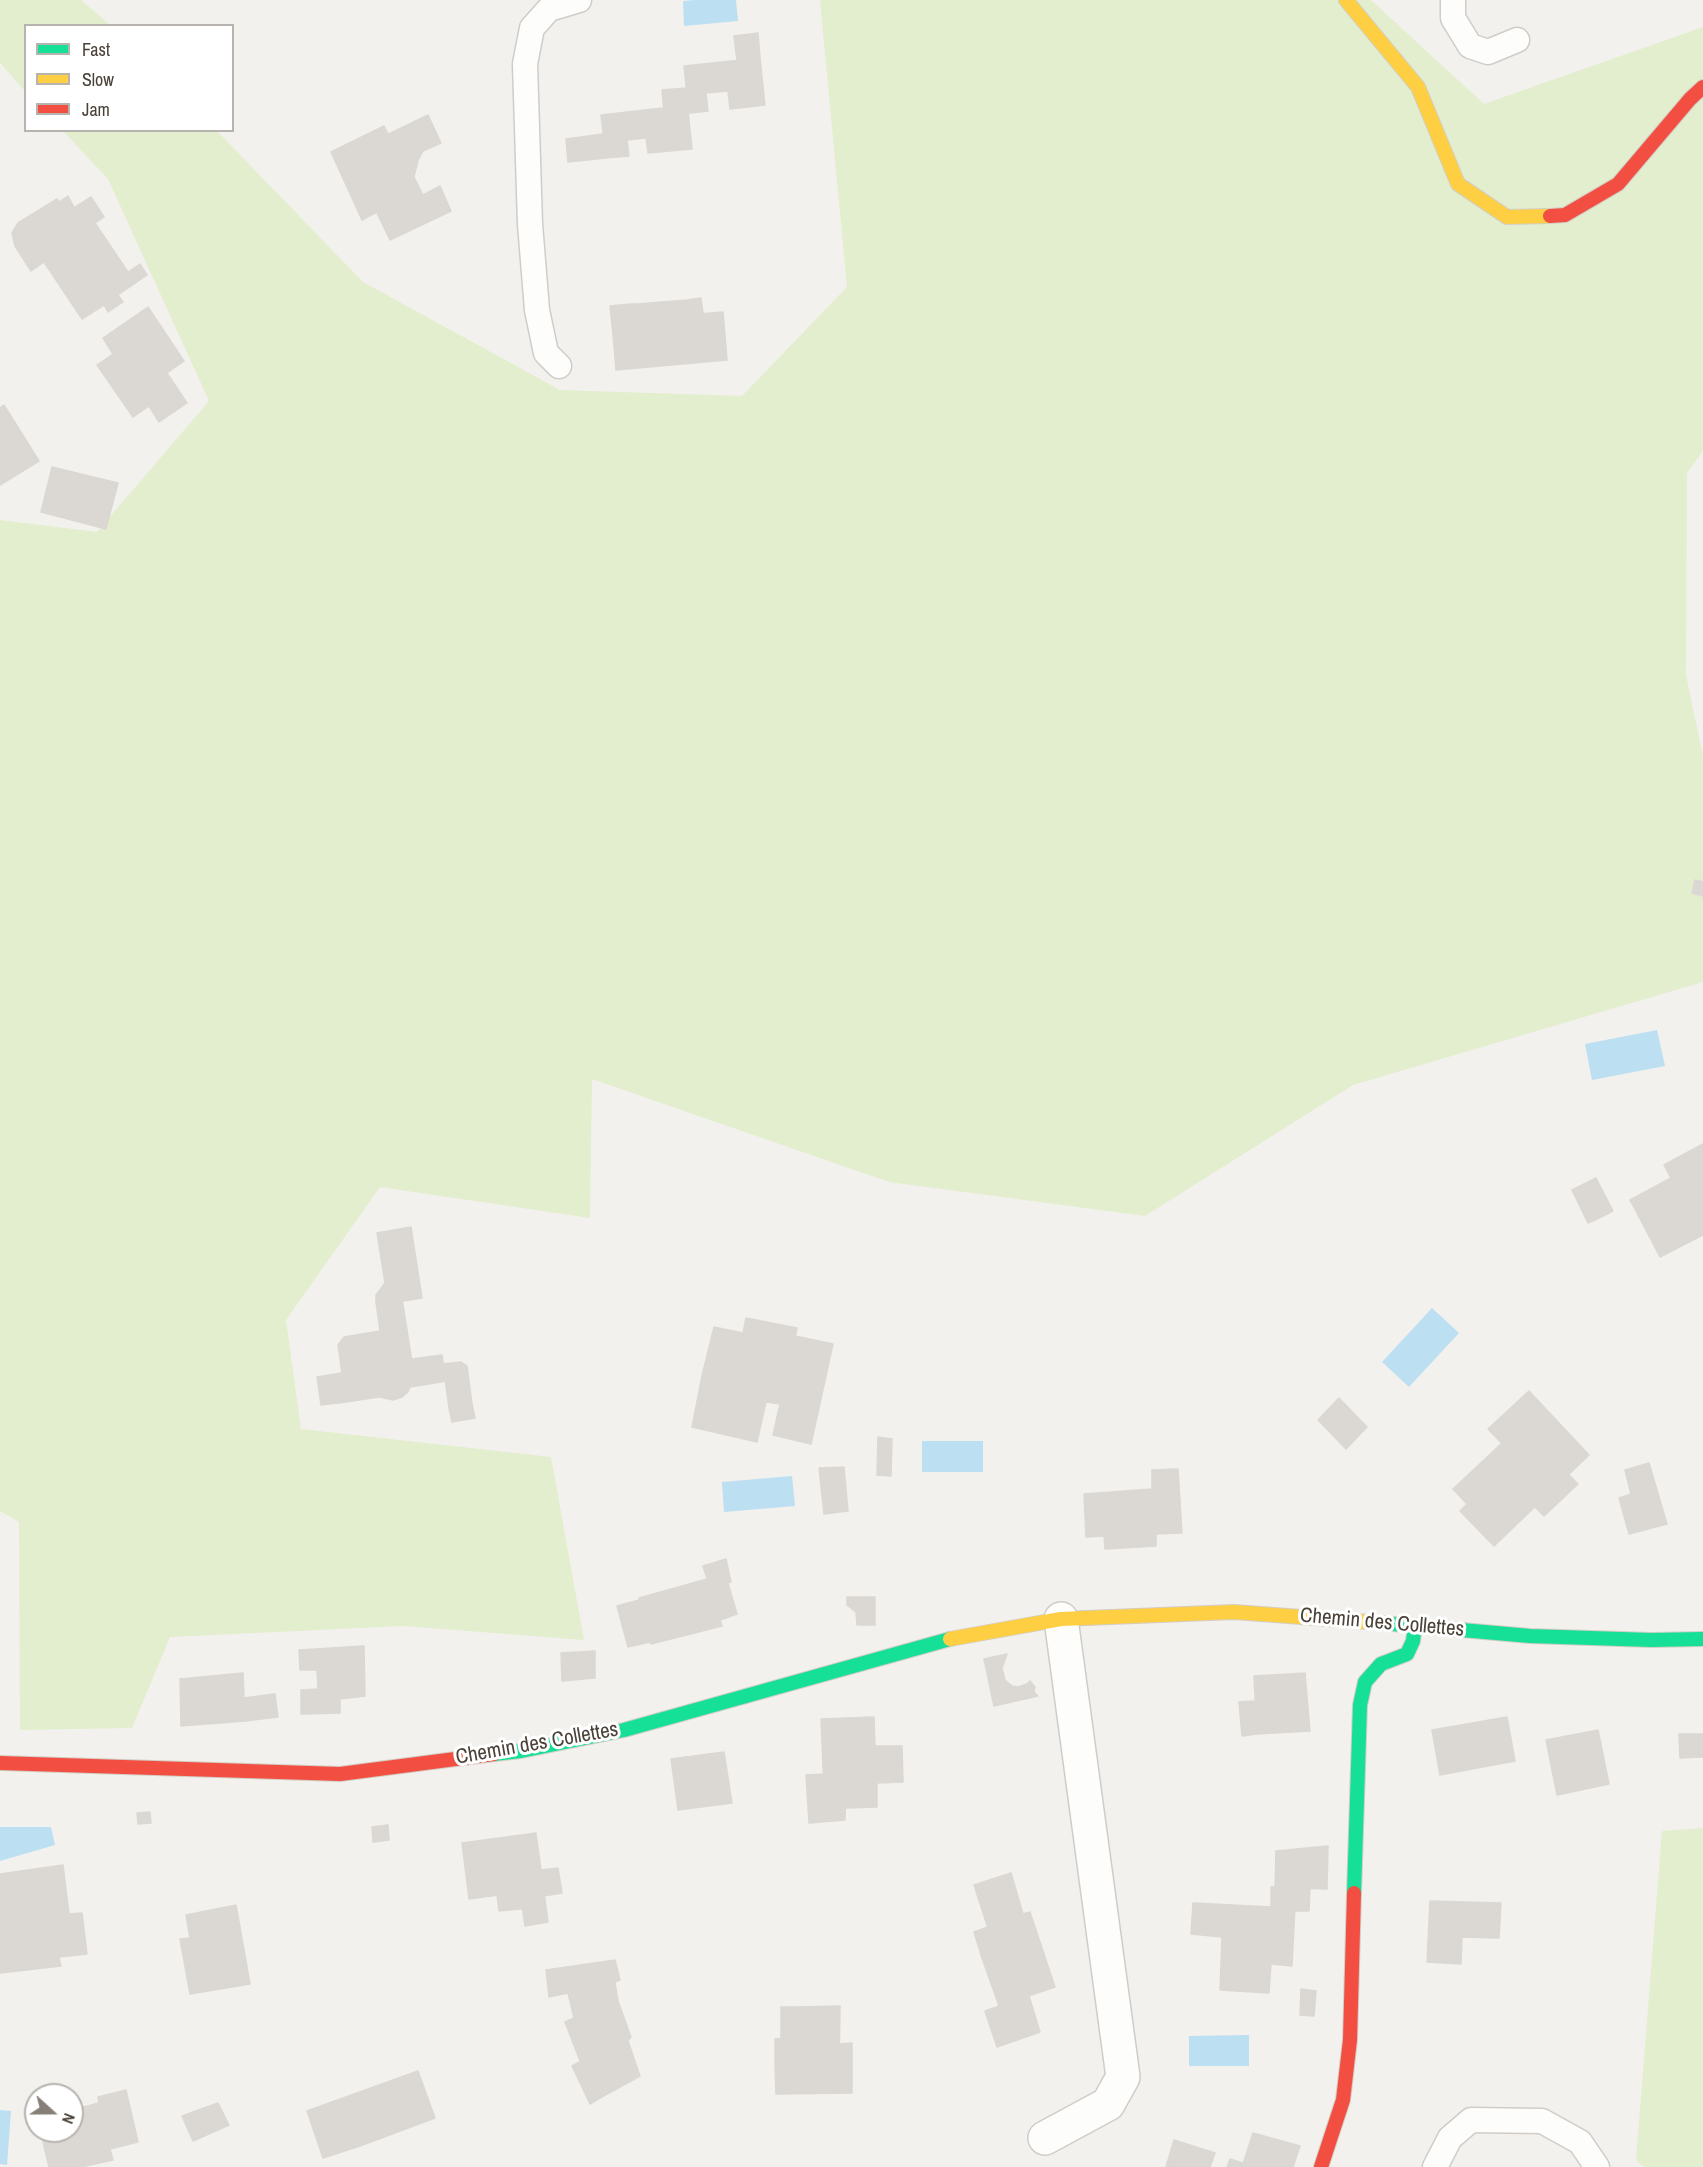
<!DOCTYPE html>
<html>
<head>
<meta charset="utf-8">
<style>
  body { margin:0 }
  #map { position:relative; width:1703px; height:2167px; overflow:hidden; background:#f3f1ed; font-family:"Archivo Narrow",sans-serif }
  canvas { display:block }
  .legend { position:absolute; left:24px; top:24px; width:210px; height:108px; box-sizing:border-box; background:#fff; border:2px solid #b7b3af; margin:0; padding:8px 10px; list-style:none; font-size:18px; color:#4a4238 }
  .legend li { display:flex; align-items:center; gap:12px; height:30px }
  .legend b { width:30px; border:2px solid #b7b3af }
  .north { position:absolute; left:24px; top:2083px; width:60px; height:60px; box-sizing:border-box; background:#fff; border:2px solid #b7b3af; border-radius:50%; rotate:111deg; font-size:16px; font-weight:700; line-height:24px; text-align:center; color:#4a4238 }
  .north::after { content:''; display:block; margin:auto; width:21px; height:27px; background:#857f77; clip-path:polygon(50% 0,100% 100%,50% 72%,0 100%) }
</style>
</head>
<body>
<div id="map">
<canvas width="1703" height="2167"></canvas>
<ul class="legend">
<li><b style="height:8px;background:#16e098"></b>Fast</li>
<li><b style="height:8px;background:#ffcf43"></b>Slow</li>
<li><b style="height:8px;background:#f24e42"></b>Jam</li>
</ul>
<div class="north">N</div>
</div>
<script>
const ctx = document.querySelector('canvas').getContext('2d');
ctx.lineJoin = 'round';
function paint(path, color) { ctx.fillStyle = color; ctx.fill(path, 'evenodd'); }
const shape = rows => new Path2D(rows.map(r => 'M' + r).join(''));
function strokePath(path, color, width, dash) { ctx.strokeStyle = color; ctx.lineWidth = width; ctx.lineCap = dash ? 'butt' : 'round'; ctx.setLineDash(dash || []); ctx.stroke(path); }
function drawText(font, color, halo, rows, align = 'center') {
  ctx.font = font + ' "Archivo Narrow",sans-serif'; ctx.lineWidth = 6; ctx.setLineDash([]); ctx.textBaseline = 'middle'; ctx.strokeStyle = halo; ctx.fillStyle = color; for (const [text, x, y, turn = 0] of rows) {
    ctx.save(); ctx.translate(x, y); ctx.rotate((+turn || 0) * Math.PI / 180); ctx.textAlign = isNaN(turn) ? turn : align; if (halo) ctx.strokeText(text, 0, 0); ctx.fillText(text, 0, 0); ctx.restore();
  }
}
paint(shape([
  [0,0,81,0,110,25,26,26,25,91,0,63],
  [820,0,1371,0,1484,104,1703,27,1703,451,1687,473,1686,675,1703,756,1703,982,1353,1085,1145,1216,889,1182,592,1079,590,1218,380,1187,286,1320,301,1429,551,1457,584,1640,404,1626,170,1637,132,1728,20,1730,19,1522,0,1511,0,520,97,532,209,401,108,179,63,131,217,131,363,282,560,390,742,396,847,287],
  [1703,1828,1703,2167,1644,2167,1636,2160,1662,1831]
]), '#e2eecd');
paint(shape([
  [695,0,736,0,738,21,684,26,683,1],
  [1657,1030,1665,1066,1592,1080,1585,1044],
  [1432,1308,1459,1333,1409,1387,1382,1362],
  [922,1441,983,1441,983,1472,922,1472],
  [792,1476,795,1506,724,1512,722,1482],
  [0,1827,51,1827,55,1845,0,1861],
  [1249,2035,1249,2066,1189,2066,1189,2036],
  [0,2110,11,2111,7,2165,0,2164]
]), '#bcdff2');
const building = shape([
  [758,33,760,58,737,61,734,36,758,33],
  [760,58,765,105,730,109,728,91,706,93,708,111,689,113,684,66,760,58],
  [686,88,689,121,665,124,662,90,686,88],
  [663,108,665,124,689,121,692,149,648,153,646,138,627,140,629,156,606,158,601,115,663,108],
  [428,115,441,143,423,151,418,160,414,177,423,195,440,186,451,211,390,240,360,178,377,170,366,145,428,115],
  [384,126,388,134,366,145,377,170,360,178,377,212,362,220,331,152,384,126],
  [603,134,606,158,568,162,566,139,603,134],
  [68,196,74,207,66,213,59,202,68,196],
  [91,197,104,217,95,223,128,272,140,264,147,275,118,295,123,302,108,312,104,305,82,319,44,262,31,271,15,246,12,233,18,223,57,199,66,213,91,197],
  [701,298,703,313,688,315,687,300,701,298],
  [687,300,688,315,723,312,727,360,616,370,613,335,640,332,639,310,687,300],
  [687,300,639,310,638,304,687,300],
  [631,304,631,310,639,310,640,332,613,335,610,306,631,304],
  [631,304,638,304,639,310,631,310,631,304],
  [148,307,184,361,167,373,187,403,159,422,149,406,133,417,97,365,113,354,103,338,148,307],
  [4,405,39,461,0,485,0,408,4,405],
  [52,467,118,483,106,529,41,512,52,467],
  [1695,880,1703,882,1703,896,1692,893,1695,880],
  [1703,1144,1703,1161,1671,1178,1664,1165,1703,1144],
  [1703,1161,1703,1235,1660,1257,1637,1213,1676,1192,1671,1178,1703,1161],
  [1596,1178,1613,1211,1595,1220,1576,1188,1596,1178],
  [1671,1178,1676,1192,1637,1213,1630,1200,1671,1178],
  [1576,1188,1595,1220,1588,1223,1572,1190,1576,1188],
  [411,1227,422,1298,403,1301,402,1298,376,1302,376,1295,385,1283,377,1233,411,1227],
  [402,1298,413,1368,433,1366,435,1383,410,1387,408,1392,402,1397,393,1400,379,1397,346,1402,338,1345,344,1337,380,1331,376,1302,402,1298],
  [746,1318,797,1328,791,1354,721,1340,712,1378,702,1376,714,1327,743,1333,746,1318],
  [795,1336,833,1344,811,1444,773,1435,780,1404,766,1402,757,1442,692,1427,702,1376,712,1378,721,1340,791,1354,795,1336],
  [442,1355,446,1381,435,1383,433,1366,413,1368,412,1359,442,1355],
  [461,1362,467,1366,472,1404,449,1408,443,1364,461,1362],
  [341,1373,346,1402,321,1405,317,1377,341,1373],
  [1529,1391,1589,1455,1494,1546,1460,1511,1467,1504,1453,1489,1468,1475,1479,1485,1512,1454,1488,1429,1529,1391],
  [1339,1398,1367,1427,1346,1449,1318,1420,1339,1398],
  [472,1404,475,1418,452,1422,449,1408,472,1404],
  [878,1437,892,1439,891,1476,877,1475,878,1437],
  [1502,1443,1512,1454,1479,1485,1468,1475,1502,1443],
  [1649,1463,1667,1524,1629,1534,1619,1498,1631,1494,1625,1470,1649,1463],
  [844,1467,848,1511,824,1514,819,1468,844,1467],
  [1178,1469,1182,1533,1156,1534,1156,1546,1105,1549,1104,1536,1086,1537,1084,1494,1152,1489,1152,1470,1178,1469],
  [1569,1475,1578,1484,1544,1516,1535,1507,1569,1475],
  [726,1559,731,1582,710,1588,703,1566,726,1559],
  [707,1579,710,1588,728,1583,737,1614,720,1620,722,1626,651,1644,650,1642,628,1647,617,1606,639,1600,639,1598,707,1579],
  [847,1597,875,1597,875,1625,857,1625,856,1612,847,1605,847,1597],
  [364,1646,365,1696,340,1699,340,1713,301,1714,301,1690,318,1689,317,1670,300,1670,299,1650,364,1646],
  [595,1651,595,1678,562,1681,561,1653,595,1651],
  [1007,1654,1002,1668,1005,1680,1012,1686,1018,1687,1027,1684,1030,1681,1035,1687,1034,1692,1038,1696,994,1706,984,1659,1007,1654],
  [243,1673,245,1721,181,1726,180,1679,243,1673],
  [1305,1673,1310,1731,1257,1734,1254,1676,1305,1673],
  [275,1694,278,1717,245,1721,244,1698,275,1694],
  [1255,1701,1257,1734,1242,1736,1239,1702,1255,1701],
  [874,1717,875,1746,902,1746,903,1782,877,1783,877,1790,846,1792,845,1820,809,1823,807,1791,824,1790,821,1719,874,1717],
  [1507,1717,1515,1761,1440,1775,1432,1730,1507,1717],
  [1598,1730,1609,1784,1557,1795,1546,1740,1598,1730],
  [1679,1734,1703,1734,1703,1757,1680,1758,1679,1734],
  [724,1752,732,1803,678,1810,671,1759,724,1752],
  [824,1774,824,1790,807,1791,806,1775,824,1774],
  [877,1790,877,1807,846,1808,846,1792,877,1790],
  [150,1812,151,1823,138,1824,137,1813,150,1812],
  [388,1825,389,1840,373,1842,372,1827,388,1825],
  [536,1833,548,1922,525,1926,520,1892,469,1899,462,1843,536,1833],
  [1328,1846,1327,1889,1296,1888,1292,1966,1271,1964,1269,1993,1220,1990,1222,1937,1191,1934,1193,1903,1271,1907,1271,1887,1275,1887,1276,1851,1328,1846],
  [63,1865,69,1914,82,1913,87,1954,59,1957,61,1966,0,1973,0,1874,63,1865],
  [558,1868,562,1893,544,1896,541,1870,558,1868],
  [1011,1873,1023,1914,1030,1912,1055,1987,999,2006,982,1958,996,1953,974,1885,1011,1873],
  [1296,1888,1310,1888,1309,1911,1295,1911,1296,1888],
  [520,1892,521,1909,499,1911,497,1895,520,1892],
  [1430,1901,1501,1903,1499,1938,1462,1937,1461,1964,1427,1962,1430,1901],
  [236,1905,250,1984,190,1994,180,1939,190,1938,186,1915,236,1905],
  [988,1927,996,1953,982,1958,974,1932,988,1927],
  [615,1960,620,1980,615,1982,618,2001,631,2037,628,2041,640,2076,600,2098,583,2060,580,2061,565,2022,574,2018,568,1993,549,1997,546,1970,615,1960],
  [1301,1989,1316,1991,1314,2016,1300,2015,1301,1989],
  [1029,1996,1040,2032,997,2047,985,2011,1029,1996],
  [840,2006,839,2067,852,2067,852,2093,776,2094,775,2065,789,2065,790,2038,800,2038,800,2007,840,2006],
  [781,2007,800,2007,800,2038,781,2038,781,2007],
  [790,2038,789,2065,775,2065,775,2039,790,2038],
  [852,2043,852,2067,839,2067,839,2044,852,2043],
  [583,2060,600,2098,590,2104,572,2066,583,2060],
  [418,2071,435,2118,360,2146,354,2134,319,2146,307,2111,418,2071],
  [126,2090,138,2142,110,2149,113,2160,81,2167,67,2167,60,2138,48,2140,46,2131,72,2131,72,2110,99,2103,98,2097,126,2090],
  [218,2103,229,2125,193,2141,182,2116,218,2103],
  [1253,2133,1300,2146,1293,2167,1242,2167,1253,2133],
  [354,2134,360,2146,323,2158,319,2146,354,2134],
  [60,2138,67,2167,49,2167,43,2142,60,2138],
  [1174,2140,1215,2153,1210,2167,1166,2167,1174,2140],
  [1230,2159,1243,2163,1242,2167,1227,2167,1230,2159]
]);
paint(building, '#dbd8d4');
strokePath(building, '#dbd8d3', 1.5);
const lane = shape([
  [1453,0,1453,18,1470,46,1488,52,1517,40],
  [559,366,546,353,537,310,530,224,525,64,532,28,549,9,579,0],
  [1435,2167,1450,2138,1471,2120,1542,2121,1580,2142,1597,2167]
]);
const street = shape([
  [1045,2138,1108,2104,1123,2077,1061,1619]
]);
const fast = shape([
  [1382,1623,1530,1636,1651,1640,1703,1639],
  [494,1754,521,1751,624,1730,950,1639],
  [1354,1893,1360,1705,1365,1682,1381,1664,1407,1654,1413,1641,1415,1625]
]);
const slow = shape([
  [1346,0,1418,87,1458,184,1507,217,1550,216],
  [950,1639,1061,1619,1234,1612,1382,1623]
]);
const jam = shape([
  [1550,216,1565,215,1618,184,1690,99,1703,87],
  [0,1763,340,1774,494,1754],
  [1321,2167,1343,2100,1350,2040,1354,1893]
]);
strokePath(lane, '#d0cdc9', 27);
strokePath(street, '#d0cdc9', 36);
strokePath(fast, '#d3cec4', 16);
strokePath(slow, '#d3cec4', 16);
strokePath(jam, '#d3cec4', 16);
strokePath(lane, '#fdfdfc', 24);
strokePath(street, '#fdfdfc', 33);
strokePath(fast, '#16e098', 14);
strokePath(slow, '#ffcf43', 14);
strokePath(jam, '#f24e42', 14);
drawText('21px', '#4a4238', '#fff', [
  ["Chemin des Collettes",1382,1623,5],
  ["Chemin des Collettes",537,1744,-10]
]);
</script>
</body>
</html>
